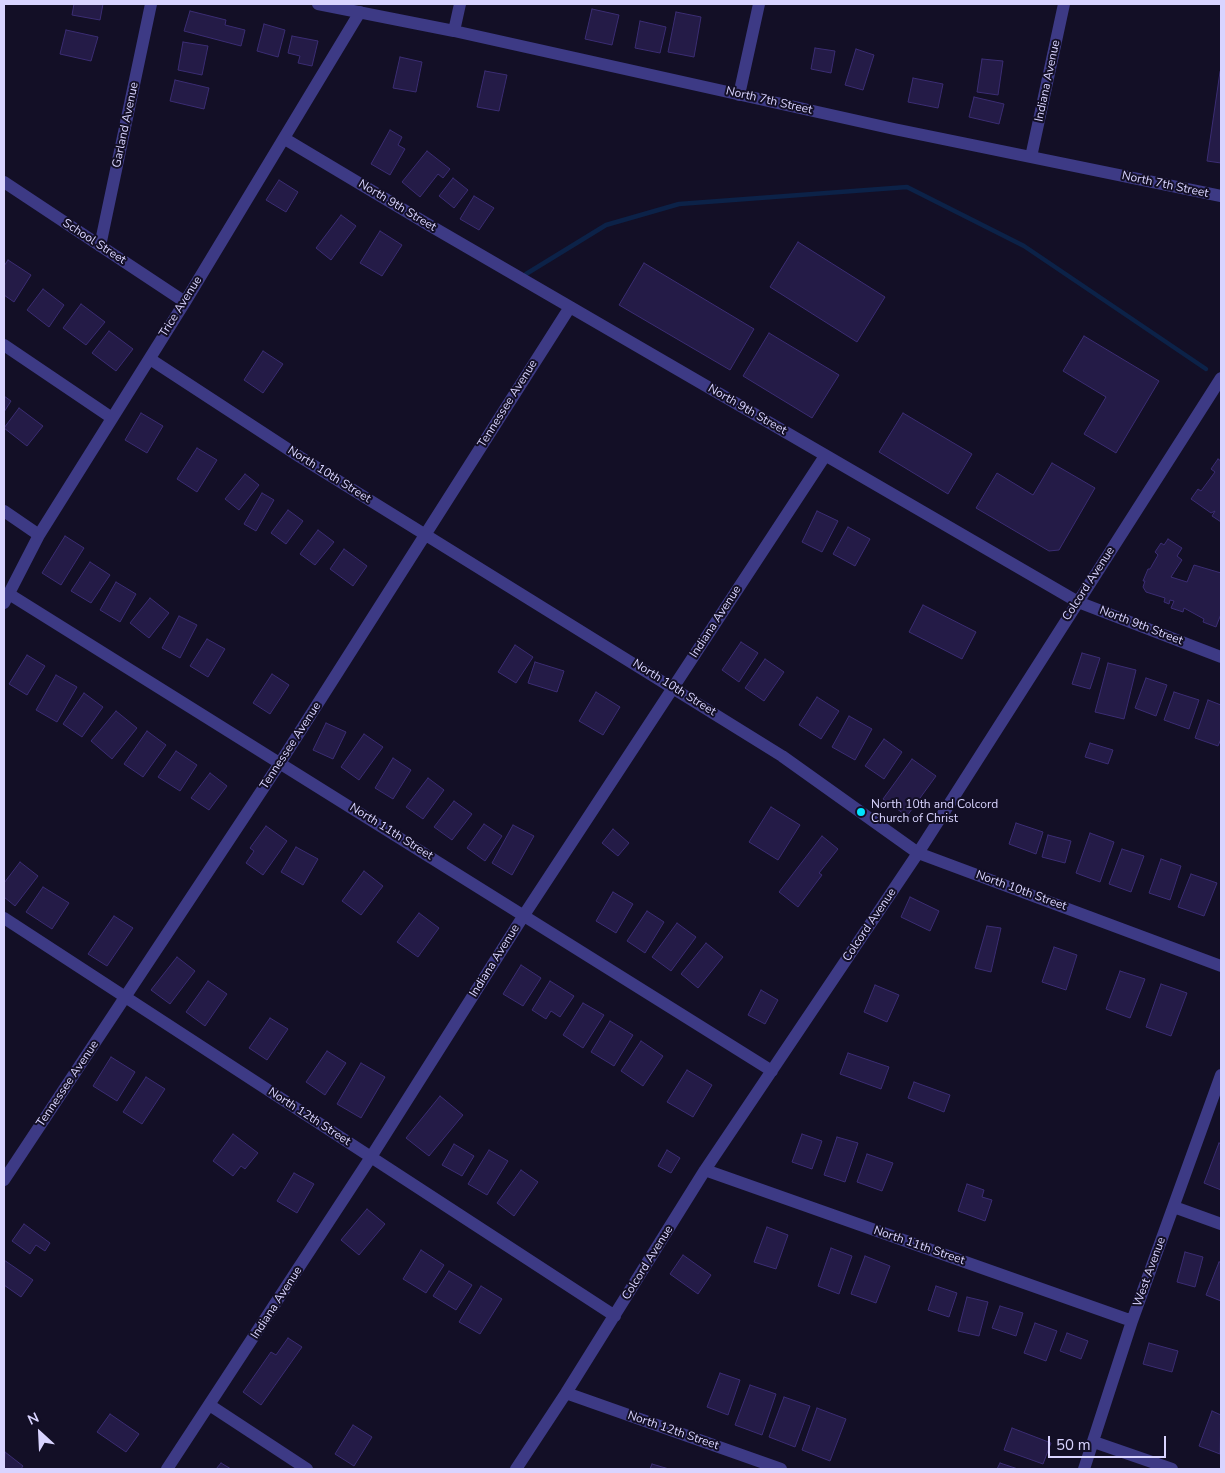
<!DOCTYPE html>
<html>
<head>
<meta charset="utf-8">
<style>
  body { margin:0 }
  #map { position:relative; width:1225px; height:1473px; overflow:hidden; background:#130f26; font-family:"Nunito Sans",sans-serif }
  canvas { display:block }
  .frame { position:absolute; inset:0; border:5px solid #d9d4ff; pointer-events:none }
  .north { position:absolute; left:15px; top:1408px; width:50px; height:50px; -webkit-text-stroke:4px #130f26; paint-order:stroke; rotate:335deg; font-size:14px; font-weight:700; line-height:20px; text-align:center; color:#d9d4ff }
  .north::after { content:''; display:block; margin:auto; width:18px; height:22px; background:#d9d4ff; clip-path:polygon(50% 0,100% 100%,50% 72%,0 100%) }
  .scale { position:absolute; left:1048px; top:1436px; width:118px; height:22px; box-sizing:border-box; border:2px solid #d9d4ff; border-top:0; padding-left:6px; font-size:15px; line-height:18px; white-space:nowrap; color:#d9d4ff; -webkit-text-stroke:4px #130f26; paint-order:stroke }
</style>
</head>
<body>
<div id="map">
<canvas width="1225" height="1473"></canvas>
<div class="frame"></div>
<div class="north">N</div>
<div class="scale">50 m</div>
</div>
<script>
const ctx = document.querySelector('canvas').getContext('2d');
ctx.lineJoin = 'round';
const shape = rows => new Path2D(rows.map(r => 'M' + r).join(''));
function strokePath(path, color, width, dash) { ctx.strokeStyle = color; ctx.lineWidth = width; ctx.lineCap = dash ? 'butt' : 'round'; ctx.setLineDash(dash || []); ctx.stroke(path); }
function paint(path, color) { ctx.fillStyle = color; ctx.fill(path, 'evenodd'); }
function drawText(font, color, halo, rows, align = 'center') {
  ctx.font = font + ' "Nunito Sans",sans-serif'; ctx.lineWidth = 4; ctx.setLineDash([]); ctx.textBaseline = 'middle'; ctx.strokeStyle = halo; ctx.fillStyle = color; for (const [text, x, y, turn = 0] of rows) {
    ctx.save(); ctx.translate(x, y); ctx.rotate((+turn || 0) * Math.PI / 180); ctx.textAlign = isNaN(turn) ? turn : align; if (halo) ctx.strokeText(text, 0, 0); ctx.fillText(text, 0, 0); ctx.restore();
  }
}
strokePath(shape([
  [526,274,606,225,679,204,907,187,1024,246,1206,369]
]), '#0c2248', 4.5);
const building = shape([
  [74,4,103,4,100,20,72,15,74,4],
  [592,9,619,15,612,45,585,39,592,9],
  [190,11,226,20,225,25,245,30,241,46,184,31,190,11],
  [676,12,701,17,694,57,668,52,676,12],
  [640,21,666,27,660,53,635,48,640,21],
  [264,24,285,30,278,57,257,51,264,24],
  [66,30,98,37,91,61,60,54,66,30],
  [292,36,318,41,312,66,298,63,300,56,288,53,292,36],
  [183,42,208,46,202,75,178,70,183,42],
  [815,48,835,51,831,73,811,69,815,48],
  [856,49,874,55,863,90,845,85,856,49],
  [400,57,422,62,416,92,393,88,400,57],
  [982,59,1003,61,998,95,977,92,982,59],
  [485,71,507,75,499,111,477,107,485,71],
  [1220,72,1221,73,1221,163,1207,161,1220,72],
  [913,78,943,84,938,108,908,102,913,78],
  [175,80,209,88,204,109,170,101,175,80],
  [974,97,1004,104,999,124,969,117,974,97],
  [390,130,402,137,398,145,405,149,390,175,371,164,390,130],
  [427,151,450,169,443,178,438,174,420,197,402,182,427,151],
  [453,178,468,190,454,208,439,196,453,178],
  [279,180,298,192,286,212,266,200,279,180],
  [474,196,494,208,479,230,460,219,474,196],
  [341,215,356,226,331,260,316,248,341,215],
  [380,231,402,245,382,276,360,263,380,231],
  [798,242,885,297,857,342,770,287,798,242],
  [8,260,31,275,14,302,4,295,4,266,8,260],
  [644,263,754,329,730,370,619,305,644,263],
  [43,289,64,305,49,327,27,310,43,289],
  [81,304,105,322,86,345,63,328,81,304],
  [109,331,133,349,116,371,92,353,109,331],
  [769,333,839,375,812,418,743,376,769,333],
  [1084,336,1159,381,1116,453,1084,434,1106,397,1063,371,1084,336],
  [263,351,283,364,263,393,244,380,263,351],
  [4,396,11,401,4,412,4,396],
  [19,408,43,426,27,446,4,428,19,408],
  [141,413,163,426,147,453,125,440,141,413],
  [903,413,972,454,948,494,879,452,903,413],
  [197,448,217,460,197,492,177,479,197,448],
  [1218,459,1221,461,1221,522,1212,516,1215,511,1211,513,1191,499,1198,489,1201,491,1215,472,1211,469,1218,459],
  [1052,463,1095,488,1059,550,1049,551,976,508,997,473,1033,495,1052,463],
  [245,474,259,485,239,510,225,499,245,474],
  [262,493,274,500,256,531,244,524,262,493],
  [288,510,303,521,286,544,271,533,288,510],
  [817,511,838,521,822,552,802,542,817,511],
  [848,527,870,539,855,566,833,554,848,527],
  [318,530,334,542,315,565,300,554,318,530],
  [65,536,84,548,61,585,42,573,65,536],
  [1168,539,1182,548,1177,556,1182,560,1171,577,1187,582,1194,565,1221,573,1221,614,1216,627,1203,622,1204,619,1184,608,1183,612,1171,608,1174,601,1170,600,1169,604,1164,602,1165,598,1146,592,1143,587,1145,581,1143,581,1148,569,1150,569,1158,555,1155,552,1161,543,1164,545,1168,539],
  [344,549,367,566,353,586,330,569,344,549],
  [90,562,110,575,91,603,71,591,90,562],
  [116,582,136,594,120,622,100,610,116,582],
  [150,598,169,613,149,638,130,623,150,598],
  [923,605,976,632,962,659,909,632,923,605],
  [179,616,197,625,180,658,162,648,179,616],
  [207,639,225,649,208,677,190,666,207,639],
  [741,642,758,653,739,682,722,670,741,642],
  [515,645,533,657,516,683,498,672,515,645],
  [1082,653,1100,658,1090,689,1072,684,1082,653],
  [27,655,45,666,27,695,9,684,27,655],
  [765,659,784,672,764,701,745,688,765,659],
  [535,662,564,671,557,692,528,683,535,662],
  [1108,663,1136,670,1124,719,1095,712,1108,663],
  [272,674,289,685,270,714,253,703,272,674],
  [56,675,77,687,57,722,36,710,56,675],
  [1146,678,1167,685,1156,716,1135,708,1146,678],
  [596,692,620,707,603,735,579,721,596,692],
  [1174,692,1199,700,1189,729,1164,720,1174,692],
  [84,693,103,707,82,737,63,724,84,693],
  [817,697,839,711,821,739,799,725,817,697],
  [1208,700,1221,705,1221,739,1218,746,1195,738,1208,700],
  [116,711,137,728,112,759,91,741,116,711],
  [849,716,872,729,855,760,832,747,849,716],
  [326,723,346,732,333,759,313,750,326,723],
  [147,731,166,745,143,777,124,764,147,731],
  [364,734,383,747,359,780,341,767,364,734],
  [884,739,902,752,884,779,865,766,884,739],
  [1090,743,1113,750,1108,764,1085,757,1090,743],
  [176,751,197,765,180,791,158,777,176,751],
  [393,758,411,770,393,799,375,788,393,758],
  [912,759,936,776,907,816,883,799,912,759],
  [210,773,227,786,209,810,191,798,210,773],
  [428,778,444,790,423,819,406,807,428,778],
  [454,801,472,814,452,840,434,827,454,801],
  [771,807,800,825,778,860,749,842,771,807],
  [1016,823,1043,832,1036,854,1009,844,1016,823],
  [484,824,502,836,485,861,467,848,484,824],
  [513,825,534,836,512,875,492,863,513,825],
  [266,826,287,841,263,875,246,863,254,851,250,848,266,826],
  [613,829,629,843,618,856,602,843,613,829],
  [1090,833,1114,842,1100,882,1076,873,1090,833],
  [1048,835,1071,841,1065,863,1042,857,1048,835],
  [822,836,838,849,819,873,822,875,798,907,779,892,822,836],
  [296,847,318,859,303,885,281,872,296,847],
  [1122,849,1144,856,1131,892,1109,884,1122,849],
  [1161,859,1181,866,1170,900,1149,893,1161,859],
  [20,862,38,876,15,906,4,897,4,883,20,862],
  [364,871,383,886,361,915,342,901,364,871],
  [1191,874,1217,883,1204,916,1178,907,1191,874],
  [43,887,69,903,52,929,26,912,43,887],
  [613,892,633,904,616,933,596,921,613,892],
  [910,897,939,911,930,931,901,917,910,897],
  [647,911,664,922,645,953,627,941,647,911],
  [419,913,439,928,418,957,397,942,419,913],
  [114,916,133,928,107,966,88,954,114,916],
  [677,923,696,937,671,971,652,957,677,923],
  [987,926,1001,928,991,972,975,968,987,926],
  [706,943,723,957,698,988,681,974,706,943],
  [1054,947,1077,955,1066,990,1042,982,1054,947],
  [177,957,195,971,170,1004,151,990,177,957],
  [521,965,541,978,523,1006,503,994,521,965],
  [1120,971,1145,979,1130,1018,1106,1009,1120,971],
  [208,981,227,994,205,1026,186,1012,208,981],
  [550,981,574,996,560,1017,551,1011,546,1019,532,1010,550,981],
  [1161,984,1187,993,1171,1036,1146,1027,1161,984],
  [875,985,899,995,887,1022,864,1012,875,985],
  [761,990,778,1000,765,1024,748,1015,761,990],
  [583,1003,604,1015,583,1048,563,1035,583,1003],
  [270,1018,288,1029,267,1060,249,1048,270,1018],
  [610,1021,633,1035,614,1066,591,1052,610,1021],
  [641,1041,663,1056,643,1086,621,1071,641,1041],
  [327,1051,346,1063,325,1095,306,1082,327,1051],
  [848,1053,889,1067,881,1089,840,1074,848,1053],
  [111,1057,135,1072,117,1101,93,1086,111,1057],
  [361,1063,385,1077,361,1118,337,1104,361,1063],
  [687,1070,712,1085,693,1117,667,1102,687,1070],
  [146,1077,165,1089,142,1124,123,1112,146,1077],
  [914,1082,950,1095,944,1112,908,1098,914,1082],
  [440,1096,463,1115,429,1156,406,1138,440,1096],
  [233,1134,258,1153,245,1169,241,1166,233,1176,213,1161,233,1134],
  [802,1134,822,1141,812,1169,792,1162,802,1134],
  [837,1137,858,1143,845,1182,824,1175,837,1137],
  [1219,1143,1221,1144,1221,1190,1204,1183,1219,1143],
  [454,1144,474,1156,462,1176,442,1165,454,1144],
  [489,1150,508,1161,487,1195,468,1184,489,1150],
  [667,1150,680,1158,671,1173,658,1166,667,1150],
  [867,1154,893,1163,882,1191,857,1182,867,1154],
  [521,1170,538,1182,514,1216,497,1203,521,1170],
  [294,1173,314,1184,297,1213,277,1201,294,1173],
  [967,1184,984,1190,982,1197,992,1200,985,1221,958,1211,967,1184],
  [367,1209,385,1224,359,1255,341,1240,367,1209],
  [24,1224,50,1243,45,1251,36,1245,30,1254,12,1241,24,1224],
  [767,1227,788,1235,776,1269,754,1262,767,1227],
  [831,1248,852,1256,839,1294,818,1286,831,1248],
  [421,1250,444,1265,426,1293,403,1279,421,1250],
  [1185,1252,1203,1257,1195,1287,1177,1282,1185,1252],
  [683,1255,711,1275,698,1294,670,1274,683,1255],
  [865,1256,890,1266,876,1303,851,1294,865,1256],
  [4,1260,33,1280,21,1297,4,1285,4,1260],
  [1219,1262,1221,1262,1221,1301,1206,1295,1219,1262],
  [449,1271,472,1285,456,1310,433,1296,449,1271],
  [481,1286,502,1299,480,1334,459,1322,481,1286],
  [936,1286,957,1293,949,1317,928,1310,936,1286],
  [967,1297,988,1302,979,1336,958,1331,967,1297],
  [1000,1306,1023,1313,1016,1336,992,1328,1000,1306],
  [1035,1323,1057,1331,1046,1361,1024,1353,1035,1323],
  [1067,1333,1088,1341,1081,1359,1060,1351,1067,1333],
  [288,1338,302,1347,261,1405,243,1392,271,1352,276,1355,288,1338],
  [1149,1343,1178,1351,1172,1372,1143,1364,1149,1343],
  [720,1373,740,1380,728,1415,707,1407,720,1373],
  [750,1385,776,1394,762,1435,735,1425,750,1385],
  [784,1397,810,1406,795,1447,769,1437,784,1397],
  [817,1408,846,1419,830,1461,802,1450,817,1408],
  [1212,1411,1221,1415,1220,1454,1199,1446,1212,1411],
  [110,1414,139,1434,126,1452,97,1432,110,1414],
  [353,1425,372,1437,354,1466,335,1454,353,1425],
  [1012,1428,1051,1443,1043,1464,1004,1450,1012,1428],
  [5,1452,23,1466,21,1469,4,1469,5,1452],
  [221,1463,231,1469,216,1469,221,1463],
  [1000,1463,1018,1469,997,1469,1000,1463],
  [652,1464,669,1469,650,1469,652,1464]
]);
paint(building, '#241b47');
strokePath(building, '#3b2d73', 1);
strokePath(shape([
  [318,4,454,31,894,129,1221,196],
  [454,31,460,4],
  [739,95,759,4],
  [285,139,429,225,1078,602,1221,657],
  [1031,157,1064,4],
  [4,182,185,302],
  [100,246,151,4],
  [4,345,112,418],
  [150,359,300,457,782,756,918,853,1221,966],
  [4,511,39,535],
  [9,594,772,1071],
  [4,603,39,535,185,302,360,12],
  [4,918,615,1316],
  [705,1170,1132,1321],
  [4,1180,280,763,570,307],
  [1174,1207,1221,1224],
  [566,1393,781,1469],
  [211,1406,307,1469],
  [1094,1442,1172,1469],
  [167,1469,371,1157,524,915,825,456],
  [516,1469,566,1393,705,1170,918,853,1221,378],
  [1084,1469,1132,1321,1221,1075]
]), '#3d3a85', 12);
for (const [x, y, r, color] of [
  [861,812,5,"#00e5ff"]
]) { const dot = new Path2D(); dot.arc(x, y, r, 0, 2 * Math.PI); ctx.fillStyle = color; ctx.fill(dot); strokePath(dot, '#130f26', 2); }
drawText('12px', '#d9d4ff', '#130f26', [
  ["Indiana Avenue",1048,81,-78],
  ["North 7th Street",769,101,13],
  ["Garland Avenue",126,125,-78],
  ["North 7th Street",1165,185,12],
  ["North 9th Street",397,206,31],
  ["School Street",94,242,33],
  ["Trice Avenue",181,307,-58],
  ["Tennessee Avenue",508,404,-58],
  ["North 9th Street",747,410,30],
  ["North 10th Street",329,475,32],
  ["Colcord Avenue",1089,584,-57],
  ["Indiana Avenue",716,622,-57],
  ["North 9th Street",1141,626,21],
  ["North 10th Street",674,688,32],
  ["Tennessee Avenue",291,746,-57],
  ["North 11th Street",391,832,32],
  ["North 10th Street",1021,891,20],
  ["Colcord Avenue",870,925,-56],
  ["Indiana Avenue",495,961,-58],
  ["Tennessee Avenue",68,1084,-56],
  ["North 12th Street",309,1117,33],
  ["North 11th Street",919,1246,19],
  ["Colcord Avenue",648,1263,-58],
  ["West Avenue",1150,1272,-70],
  ["Indiana Avenue",277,1303,-57],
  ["North 12th Street",673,1431,19]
]);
drawText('12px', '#d9d4ff', '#130f26', [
  ["North 10th and Colcord",871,805],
  ["Church of Christ",871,819]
], 'left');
</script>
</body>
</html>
